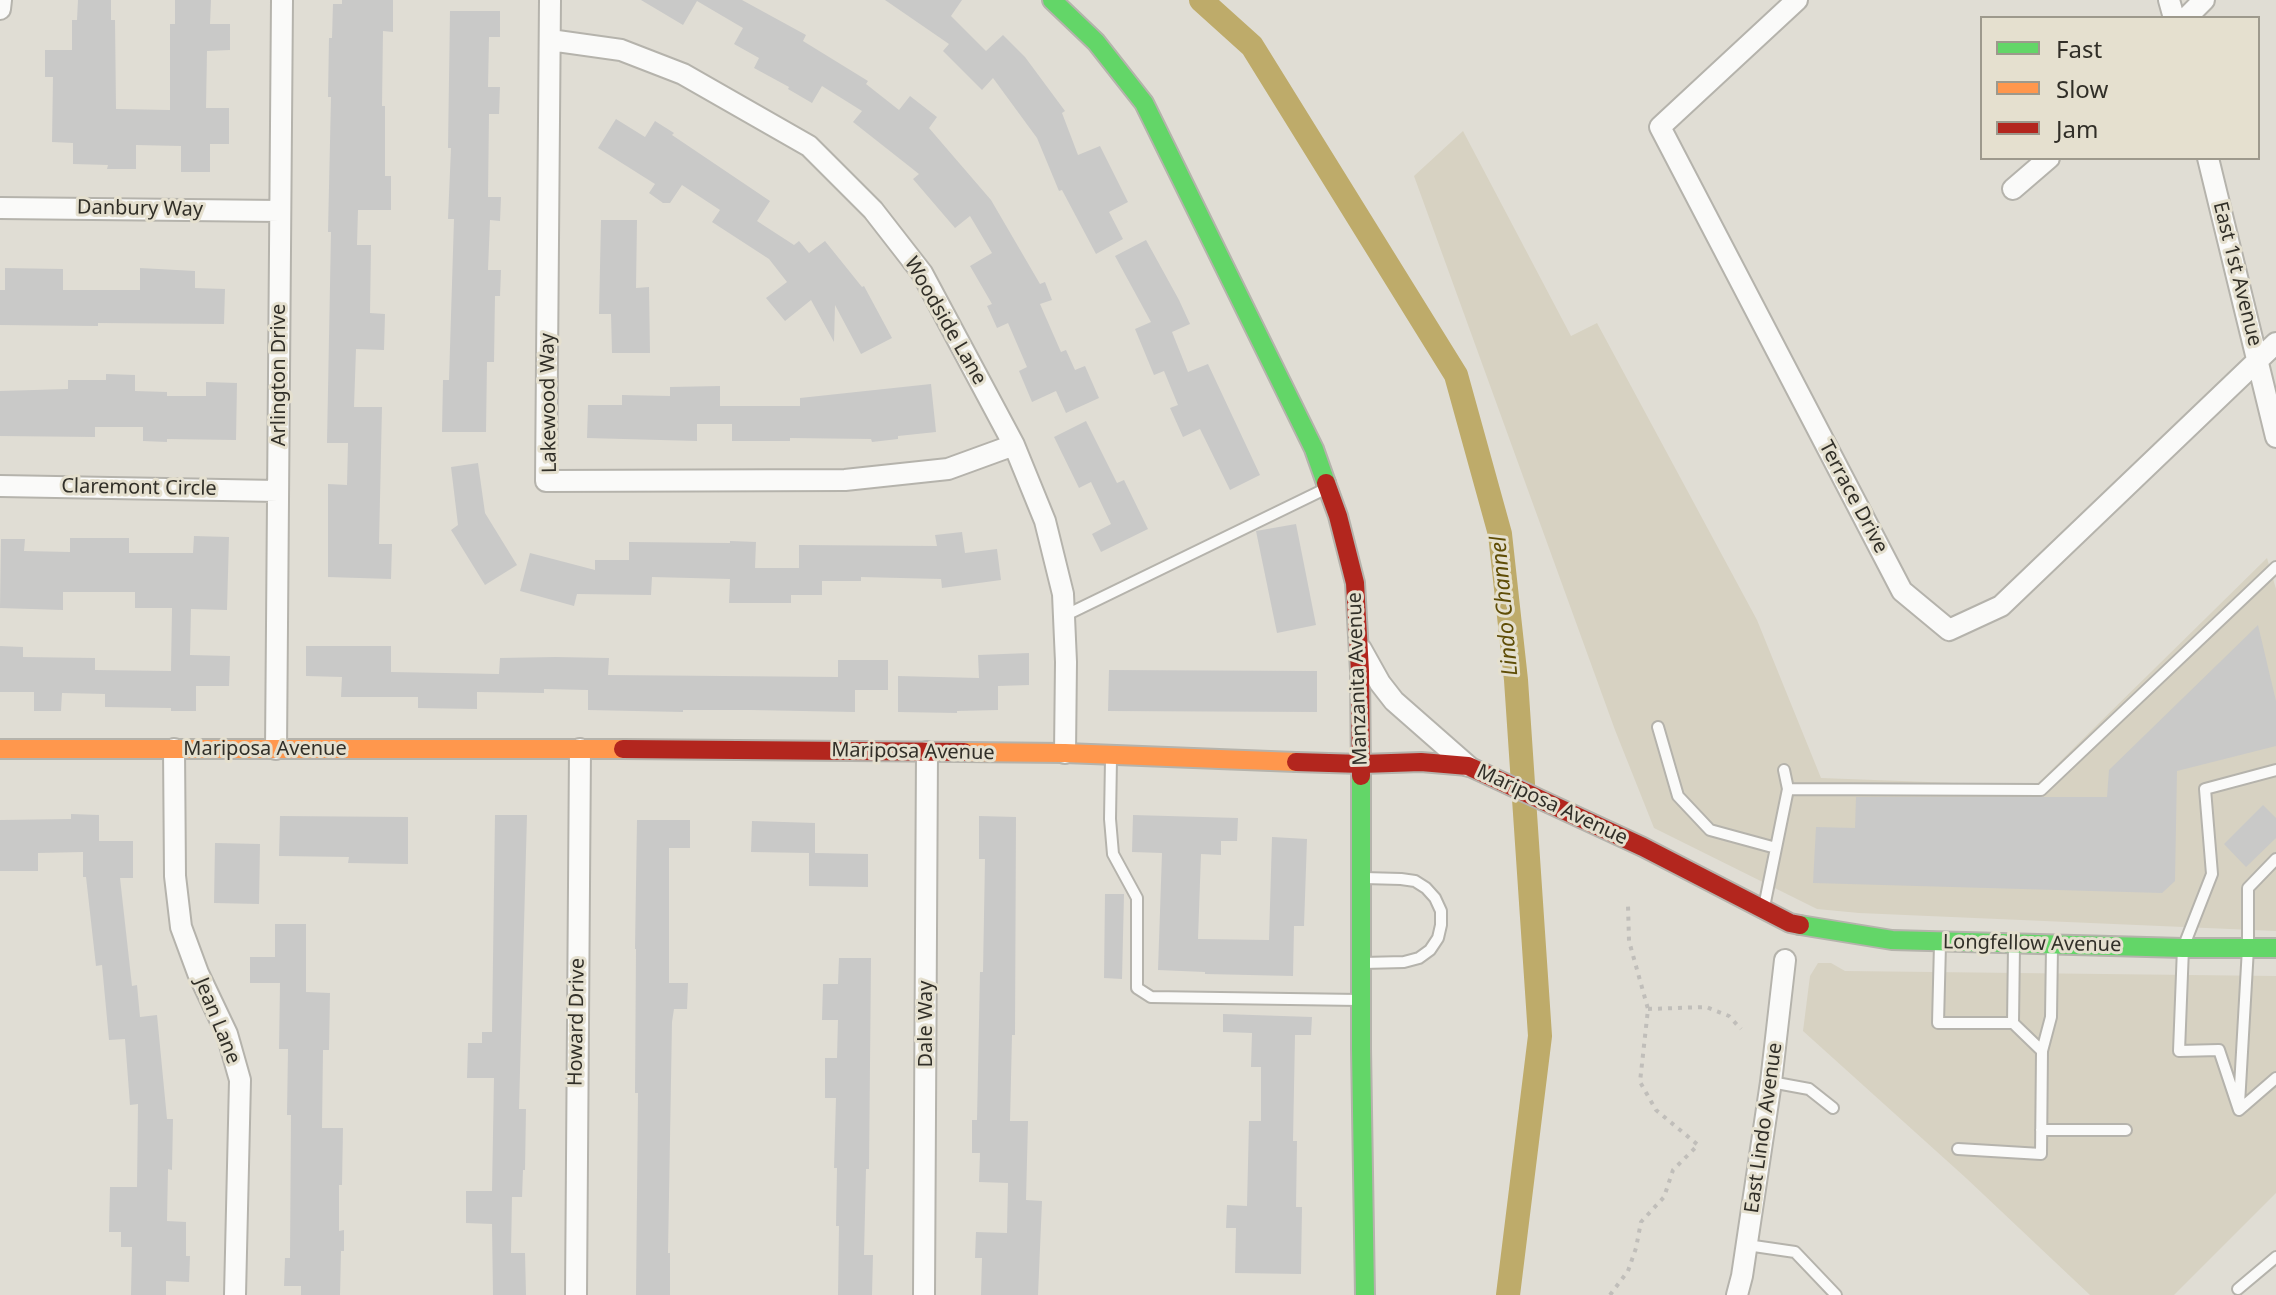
<!DOCTYPE html>
<html>
<head>
<meta charset="utf-8">
<style>
  body { margin:0 }
  #map { position:relative; width:2276px; height:1295px; overflow:hidden; background:#e0ddd4; font-family:"Noto Sans",sans-serif }
  canvas { display:block }
  .legend { position:absolute; left:1980px; top:16px; width:280px; height:144px; box-sizing:border-box; background:#e5e0cf; border:2px solid #9d998c; margin:0; padding:10px 14px; list-style:none; font-size:24px; color:#312f28 }
  .legend li { display:flex; align-items:center; gap:16px; height:40px }
  .legend b { width:40px; border:2px solid #9d998c }
</style>
</head>
<body>
<div id="map">
<canvas width="2276" height="1295"></canvas>
<ul class="legend">
<li><b style="height:10px;background:#63d668"></b>Fast</li>
<li><b style="height:10px;background:#ff974d"></b>Slow</li>
<li><b style="height:10px;background:#b3261e"></b>Jam</li>
</ul>
</div>
<script>
const ctx = document.querySelector('canvas').getContext('2d');
ctx.lineJoin = 'round';
function paint(path, color) { ctx.fillStyle = color; ctx.fill(path, 'evenodd'); }
const shape = rows => new Path2D(rows.map(r => 'M' + r).join(''));
function strokePath(path, color, width, dash) { ctx.strokeStyle = color; ctx.lineWidth = width; ctx.lineCap = dash ? 'butt' : 'round'; ctx.setLineDash(dash || []); ctx.stroke(path); }
function drawText(font, color, halo, rows, align = 'center') {
  ctx.font = font + ' "Noto Sans",sans-serif'; ctx.lineWidth = 6; ctx.setLineDash([]); ctx.textBaseline = 'middle'; ctx.strokeStyle = halo; ctx.fillStyle = color; for (const [text, x, y, turn = 0] of rows) {
    ctx.save(); ctx.translate(x, y); ctx.rotate((+turn || 0) * Math.PI / 180); ctx.textAlign = isNaN(turn) ? turn : align; if (halo) ctx.strokeText(text, 0, 0); ctx.fillText(text, 0, 0); ctx.restore();
  }
}
paint(shape([
  [1463,131,1571,336,1597,323,1757,620,1821,778,2035,786,2267,558,2276,589,2276,931,1859,913,1817,909,1654,828,1615,730,1414,176],
  [1818,963,1831,963,1845,971,2276,976,2276,1193,2174,1295,2090,1295,1966,1178,1803,1031,1810,976]
]), '#d7d2c2');
strokePath(shape([
  [1201,0,1252,46,1456,375,1500,534,1516,680,1540,1036,1508,1295]
]), '#beab6a', 24);
paint(shape([
  [78,0,111,0,111,20,115,20,116,109,170,110,170,24,175,24,175,0,211,0,210,24,230,24,230,50,207,51,206,108,229,108,229,144,210,144,210,172,181,172,181,146,136,145,136,169,107,169,108,165,73,164,73,143,52,142,53,77,45,77,45,50,72,50,72,20,77,20],
  [342,0,393,0,393,32,383,31,382,106,385,106,385,176,391,176,391,210,358,210,357,245,371,245,370,313,385,314,384,350,356,349,354,407,382,407,379,544,392,544,391,579,328,577,328,484,347,485,348,443,327,443,331,232,328,232,331,97,328,97,329,38,332,38,333,4,342,4],
  [641,0,742,0,806,35,803,41,868,81,866,84,899,110,910,96,937,117,929,128,991,200,1040,284,1045,282,1052,300,1040,304,1061,352,1066,350,1075,370,1085,366,1099,398,1066,413,1056,391,1032,402,1019,371,1027,367,1008,323,997,328,987,306,992,304,970,266,992,253,970,216,955,228,913,179,919,174,853,122,862,111,822,86,812,103,788,89,789,87,754,68,759,58,734,44,743,28,697,1,683,25],
  [885,0,962,0,951,16,986,51,1003,35,1025,57,1065,111,1062,113,1078,155,1100,146,1128,202,1109,212,1123,239,1096,254,1062,190,1059,191,1037,138,993,78,982,90,943,51,949,44],
  [450,11,500,11,500,37,489,37,488,87,500,87,499,114,489,114,488,197,501,197,500,221,490,220,488,270,501,270,500,296,495,296,494,362,487,362,486,432,442,432,443,380,449,380,454,219,448,219,451,148,448,148],
  [616,119,645,137,655,121,674,133,672,135,770,201,757,221,794,245,799,241,809,253,825,241,862,287,864,286,892,338,861,354,835,305,834,342,811,300,785,321,766,298,787,282,769,259,712,222,720,210,682,185,670,203,663,203,649,193,655,184,598,148],
  [601,220,637,220,636,288,649,287,650,353,612,353,611,314,599,314],
  [1146,240,1179,300,1190,324,1172,332,1188,372,1208,364,1260,475,1230,490,1200,429,1183,437,1170,408,1178,405,1164,371,1154,375,1135,329,1151,322,1115,256],
  [5,268,63,269,63,290,140,290,140,268,195,271,195,288,225,289,224,324,98,323,98,326,0,325,0,290,5,290],
  [106,374,135,375,135,391,167,392,167,396,206,396,206,382,237,383,236,440,167,439,167,442,143,441,143,427,95,427,95,437,0,436,0,391,68,389,68,380,106,380],
  [931,384,936,432,898,436,898,439,872,442,871,439,790,438,790,441,732,441,732,424,697,424,697,441,587,438,588,405,622,405,622,395,670,396,670,387,720,386,720,406,800,406,800,398],
  [1086,421,1117,483,1124,480,1148,529,1101,552,1092,534,1111,524,1091,482,1079,488,1054,437],
  [478,463,485,513,517,565,485,585,451,530,458,525,451,467],
  [1296,524,1316,625,1277,633,1256,531],
  [962,532,965,553,997,549,1001,580,942,588,941,579,861,577,861,581,822,581,822,595,791,595,791,603,729,603,730,579,652,577,651,595,577,594,574,606,520,591,530,553,595,570,595,560,629,560,629,542,730,543,730,541,756,542,755,568,799,568,799,545,937,546,935,535],
  [194,536,229,537,227,610,191,609,190,655,230,656,229,686,196,686,196,711,171,711,171,708,105,707,105,694,62,693,61,711,34,711,34,692,0,692,0,646,23,647,23,657,95,658,95,670,171,671,172,608,135,608,135,592,63,592,63,610,0,608,1,539,25,539,24,551,70,552,70,538,129,538,129,553,193,553],
  [2258,625,2276,701,2276,746,2177,771,2175,881,2162,893,1813,883,1816,827,1855,828,1856,797,2107,797,2109,770],
  [306,646,391,646,391,672,499,674,500,658,555,657,609,658,608,675,838,677,838,660,888,660,888,690,855,690,855,712,751,710,683,710,683,712,588,710,588,690,544,689,544,693,477,692,477,709,418,708,418,697,341,697,342,677,306,676],
  [1029,653,1029,685,998,686,998,710,957,711,957,713,898,712,898,676,979,678,978,655],
  [1109,670,1317,671,1317,712,1108,711],
  [2263,805,2276,818,2276,838,2246,867,2224,844],
  [71,814,99,815,99,841,133,841,133,878,120,878,132,986,137,985,140,1017,157,1015,167,1119,173,1119,172,1170,168,1169,167,1221,186,1222,186,1256,190,1256,189,1282,166,1281,166,1295,131,1295,132,1247,121,1247,121,1232,109,1232,110,1187,137,1187,138,1104,130,1105,125,1039,109,1040,102,965,96,966,86,877,83,877,83,852,38,853,38,871,0,871,0,820,71,819],
  [495,815,527,815,519,1109,526,1109,525,1170,523,1170,522,1197,512,1197,511,1253,525,1253,526,1295,493,1295,492,1224,466,1223,466,1191,492,1191,494,1078,467,1078,468,1043,482,1043,482,1032,492,1032],
  [1133,815,1238,818,1237,841,1221,841,1221,855,1201,854,1198,939,1269,940,1272,837,1307,839,1304,926,1294,926,1293,976,1205,974,1205,972,1158,970,1162,853,1132,852],
  [280,816,408,817,408,864,348,863,349,857,279,856],
  [979,816,1016,817,1015,1035,1012,1035,1010,1121,1028,1121,1026,1200,1042,1201,1038,1295,981,1295,982,1258,975,1258,976,1232,1007,1233,1008,1183,979,1182,980,1153,972,1153,972,1120,977,1120,980,972,983,972,985,859,979,859],
  [637,820,690,820,690,848,669,848,669,983,688,983,687,1009,674,1009,672,1022,668,1253,670,1253,670,1295,636,1295,638,1093,635,1093,636,949,635,949],
  [752,821,815,823,815,853,868,854,868,887,809,886,809,853,751,852],
  [215,843,260,844,259,904,214,903],
  [1105,894,1124,894,1122,979,1104,978],
  [275,924,306,924,306,992,330,993,329,1050,323,1050,322,1128,343,1128,342,1185,339,1185,339,1231,344,1230,344,1251,341,1251,340,1295,301,1295,301,1286,284,1286,285,1258,290,1258,291,1115,287,1115,288,1049,279,1049,280,983,250,983,250,957,275,957],
  [839,958,871,958,869,1169,866,1169,864,1255,873,1255,872,1295,838,1295,839,1226,836,1226,837,1168,834,1168,836,1098,825,1098,825,1058,837,1058,838,1020,822,1020,823,984,838,984],
  [1223,1014,1312,1017,1311,1035,1295,1035,1293,1141,1297,1141,1296,1207,1302,1207,1301,1274,1235,1273,1236,1228,1226,1228,1227,1205,1247,1206,1249,1121,1261,1121,1261,1067,1251,1067,1252,1033,1223,1032]
]), '#c9c9c8');
const lane = shape([
  [1064,616,1325,489],
  [1658,727,1678,796,1710,830,1776,848],
  [1111,759,1110,819,1113,854,1137,898,1137,988,1151,997,1359,1000],
  [1784,770,1788,789],
  [2276,770,2205,789,2212,874,2183,948,2179,1051,2219,1050,2239,1110,2276,1078],
  [1764,907,1788,789,2041,790,2276,567],
  [1940,944,1938,1023,2013,1023,2014,946],
  [1363,963,1404,962,1419,958,1430,950,1438,938,1441,925,1441,911,1435,898,1426,888,1415,881,1401,879,1364,878],
  [2042,1051,2051,1017,2052,947],
  [1771,1082,1809,1089,1833,1108],
  [2239,1104,2248,948,2248,888,2276,859],
  [2041,1130,2126,1130],
  [1958,1149,2041,1154,2042,1051,2013,1023],
  [1747,1245,1795,1252,1836,1295],
  [2238,1289,2276,1257]
]);
const street = shape([
  [550,0,546,481,845,480,948,469,1014,445],
  [1797,0,1660,127,1902,591,1949,630,2001,606,2276,343],
  [2169,0,2174,18],
  [0,9,1,0],
  [2186,18,2204,0],
  [550,40,621,50,683,74,809,146,873,210,922,273,1014,445,1045,521,1063,594,1066,662,1065,753],
  [2208,158,2276,437],
  [2013,189,2049,158],
  [0,208,280,211],
  [0,486,278,491],
  [1361,649,1380,683,1394,701,1468,766],
  [174,749,175,876,181,927,198,973,227,1034,240,1080,235,1295],
  [276,749,282,0],
  [576,1295,580,749],
  [924,1295,927,752],
  [1737,1295,1742,1276,1771,1082,1785,960]
]);
const fast = shape([
  [1052,0,1096,42,1144,103,1314,449,1326,483],
  [1361,776,1361,1049,1365,1295],
  [1800,925,1892,940,2183,948,2276,948]
]);
const slow = shape([
  [0,749,623,749],
  [964,752,1065,753,1296,762]
]);
const jam = shape([
  [1326,483,1338,516,1355,583,1360,671,1361,776],
  [623,749,964,752],
  [1296,762,1362,764,1421,762,1468,766,1643,847,1790,923,1800,925]
]);
strokePath(lane, '#b5b3ac', 14);
strokePath(street, '#b5b3ac', 24);
strokePath(fast, '#b5b3ac', 22);
strokePath(slow, '#b5b3ac', 22);
strokePath(jam, '#b5b3ac', 22);
strokePath(shape([
  [1648,1009,1706,1007,1729,1016,1741,1029],
  [1610,1295,1628,1271,1636,1248,1641,1222,1664,1197,1673,1170,1698,1145,1656,1110,1640,1082,1648,1009,1629,941,1628,905]
]), '#c0beba', 4, [4, 6]);
strokePath(lane, '#fafaf9', 10);
strokePath(street, '#fafaf9', 20);
strokePath(fast, '#63d668', 18);
strokePath(slow, '#ff974d', 18);
strokePath(jam, '#b3261e', 18);
drawText('20px', '#312f28', '#e5e0cf', [
  ["Danbury Way",140,209,1],
  ["East 1st Avenue",2237,274,76],
  ["Woodside Lane",945,321,60],
  ["Arlington Drive",279,375,-90],
  ["Lakewood Way",549,403,-91],
  ["Claremont Circle",139,488,1],
  ["Terrace Drive",1853,497,62],
  ["Manzanita Avenue",1358,679,-92],
  ["Mariposa Avenue",265,749],
  ["Mariposa Avenue",913,752,1],
  ["Mariposa Avenue",1552,805,25],
  ["Longfellow Avenue",2032,944,1],
  ["Jean Lane",217,1021,68],
  ["Howard Drive",577,1022,-89],
  ["Dale Way",926,1024,-90],
  ["East Lindo Avenue",1764,1128,-82]
]);
drawText('italic 22px', '#5f4d06', '#e5e0cf', [
  ["Lindo Channel",1505,606,-95]
]);
</script>
</body>
</html>
